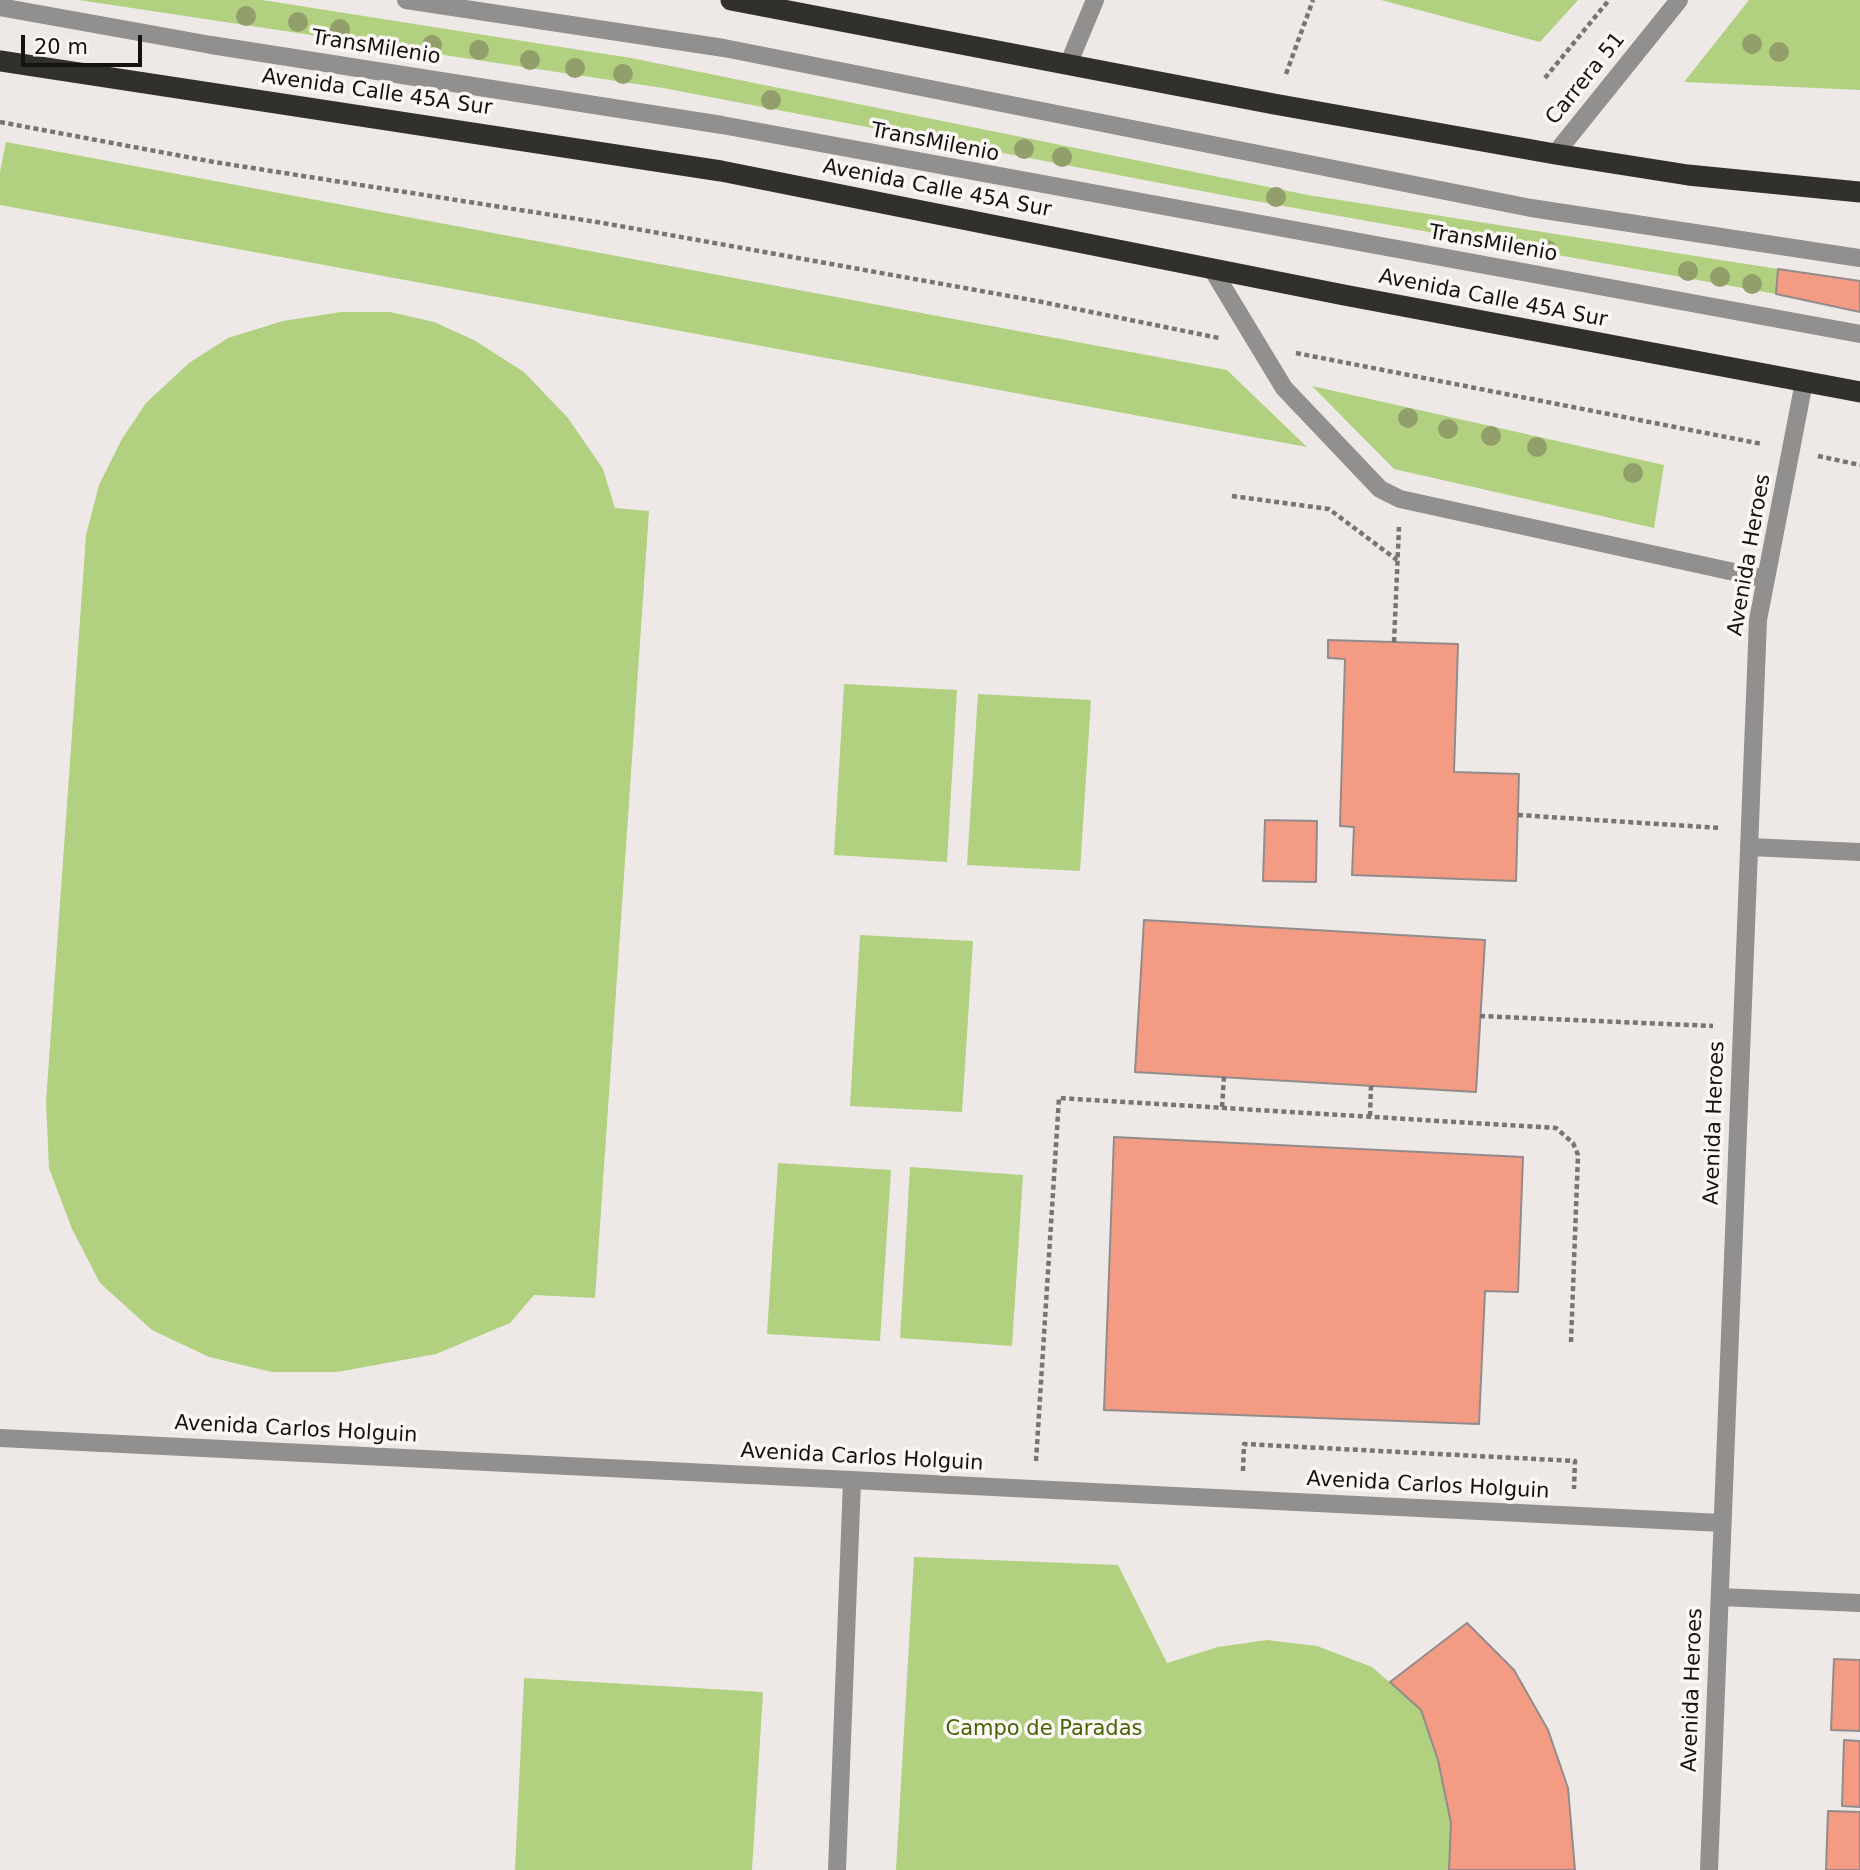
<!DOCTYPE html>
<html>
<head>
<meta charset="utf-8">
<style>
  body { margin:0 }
  #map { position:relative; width:1860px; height:1870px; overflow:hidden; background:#eee9e7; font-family:"DejaVu Sans",sans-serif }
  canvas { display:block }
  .scale { position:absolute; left:21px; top:35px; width:121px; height:32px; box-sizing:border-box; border:4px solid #141312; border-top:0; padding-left:9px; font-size:21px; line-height:24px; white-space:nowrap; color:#141312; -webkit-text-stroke:5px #fbf7f4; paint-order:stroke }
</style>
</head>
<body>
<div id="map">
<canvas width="1860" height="1870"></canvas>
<div class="scale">20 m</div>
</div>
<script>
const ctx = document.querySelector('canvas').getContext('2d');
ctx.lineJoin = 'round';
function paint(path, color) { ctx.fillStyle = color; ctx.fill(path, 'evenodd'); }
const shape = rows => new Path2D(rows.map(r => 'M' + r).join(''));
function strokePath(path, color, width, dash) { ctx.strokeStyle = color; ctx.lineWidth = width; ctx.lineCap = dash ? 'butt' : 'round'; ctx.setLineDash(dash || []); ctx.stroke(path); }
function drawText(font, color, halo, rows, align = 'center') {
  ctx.font = font + ' "DejaVu Sans",sans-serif'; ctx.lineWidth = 7; ctx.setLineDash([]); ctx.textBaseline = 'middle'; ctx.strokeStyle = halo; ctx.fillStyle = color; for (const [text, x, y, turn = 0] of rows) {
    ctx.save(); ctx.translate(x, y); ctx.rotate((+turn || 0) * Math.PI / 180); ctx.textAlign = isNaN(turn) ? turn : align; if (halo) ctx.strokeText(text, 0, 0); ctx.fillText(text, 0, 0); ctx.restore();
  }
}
paint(shape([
  [79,0,262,0,631,58,1308,195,1778,269,1776,294,1233,197,663,88],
  [1381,0,1578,0,1540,42],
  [1749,0,1860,0,1860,90,1684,82],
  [6,142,1227,370,1307,447,0,205,0,172],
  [341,312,390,312,434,322,474,340,524,372,568,418,603,469,615,508,649,511,595,1298,534,1295,510,1323,436,1354,337,1372,272,1372,209,1357,152,1330,100,1283,72,1229,49,1168,46,1102,86,535,99,485,122,439,146,403,189,363,228,338,283,321],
  [1312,386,1664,465,1654,528,1394,469],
  [844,684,957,690,947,862,834,855],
  [978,694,1091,700,1080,871,967,865],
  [860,935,973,941,962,1112,850,1106],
  [778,1163,891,1170,880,1341,767,1334],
  [910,1167,1023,1175,1012,1346,900,1338],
  [914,1557,1118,1565,1167,1663,1218,1647,1267,1640,1317,1646,1372,1667,1421,1710,1438,1760,1451,1823,1449,1870,896,1870],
  [524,1678,763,1692,752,1870,515,1870]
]), '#b1d080');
const building = shape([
  [1778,269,1860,281,1860,312,1776,294,1778,269],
  [1328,640,1458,644,1454,772,1519,774,1516,881,1352,875,1354,827,1340,826,1345,659,1328,658,1328,640],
  [1265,820,1317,821,1316,882,1263,881,1265,820],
  [1144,920,1485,940,1476,1092,1135,1072,1144,920],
  [1114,1137,1523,1157,1518,1292,1485,1291,1479,1424,1104,1410,1114,1137],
  [1467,1623,1514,1670,1548,1730,1568,1788,1575,1870,1449,1870,1451,1823,1438,1760,1421,1710,1390,1682,1467,1623],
  [1834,1659,1860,1660,1860,1731,1831,1730,1834,1659],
  [1844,1740,1860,1741,1860,1807,1842,1806,1844,1740],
  [1828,1811,1860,1812,1860,1870,1826,1870,1828,1811]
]);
paint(building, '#f49b84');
strokePath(building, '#918c8b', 2);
strokePath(shape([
  [1286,74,1313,0],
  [1545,78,1609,0],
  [0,122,214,162,603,223,1037,301,1219,338],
  [1296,353,1762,444],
  [1818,456,1860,465],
  [1232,496,1329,509,1397,560],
  [1394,642,1399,527],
  [1518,815,1721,828],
  [1480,1016,1713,1026],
  [1222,1107,1224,1077],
  [1370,1116,1371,1086],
  [1036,1461,1059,1098,1556,1128,1573,1143,1578,1155,1571,1342],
  [1243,1471,1244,1444,1575,1461,1574,1489]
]), '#777473', 4.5, [5, 3.5]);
strokePath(shape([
  [406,0,724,48,1531,208,1860,258],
  [0,7,211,45,722,125,1860,334],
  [1068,65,1095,0],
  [1555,154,1679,0],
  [1212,269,1284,388,1380,489,1400,499,1766,579],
  [1749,847,1860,852],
  [0,1438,1722,1523],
  [1720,1597,1860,1603],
  [837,1870,852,1481],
  [1709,1870,1758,620,1804,382]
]), '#91908e', 18);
strokePath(shape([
  [731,0,1274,104,1555,154,1688,175,1860,192],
  [0,61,721,171,1344,295,1860,392]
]), '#31302c', 21);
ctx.fillStyle = '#939f6b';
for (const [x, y] of [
  [246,16],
  [298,22],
  [340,29],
  [1752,44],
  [432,45],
  [479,50],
  [1779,52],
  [530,60],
  [575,68],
  [623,74],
  [771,100],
  [1024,149],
  [1062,157],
  [1276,197],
  [1547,250],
  [1688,271],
  [1720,277],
  [1752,284],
  [1408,418],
  [1448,429],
  [1491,436],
  [1537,447],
  [1633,473]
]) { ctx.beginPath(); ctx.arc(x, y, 10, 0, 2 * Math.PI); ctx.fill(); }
drawText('21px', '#141312', '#fbf7f4', [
  ["TransMilenio",376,48,9],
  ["Carrera 51",1586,79,-51],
  ["Avenida Calle 45A Sur",377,93,8],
  ["TransMilenio",935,143,11],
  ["Avenida Calle 45A Sur",937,189,11],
  ["TransMilenio",1493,244,10],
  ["Avenida Calle 45A Sur",1493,299,11],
  ["Avenida Heroes",1750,555,-80],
  ["Avenida Heroes",1715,1123,-88],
  ["Avenida Carlos Holguin",296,1430,3],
  ["Avenida Carlos Holguin",862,1458,3],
  ["Avenida Carlos Holguin",1428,1486,3],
  ["Avenida Heroes",1693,1690,-88]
]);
drawText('21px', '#486205', '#fbf7f4', [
  ["Campo de Paradas",1044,1730]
]);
</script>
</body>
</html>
